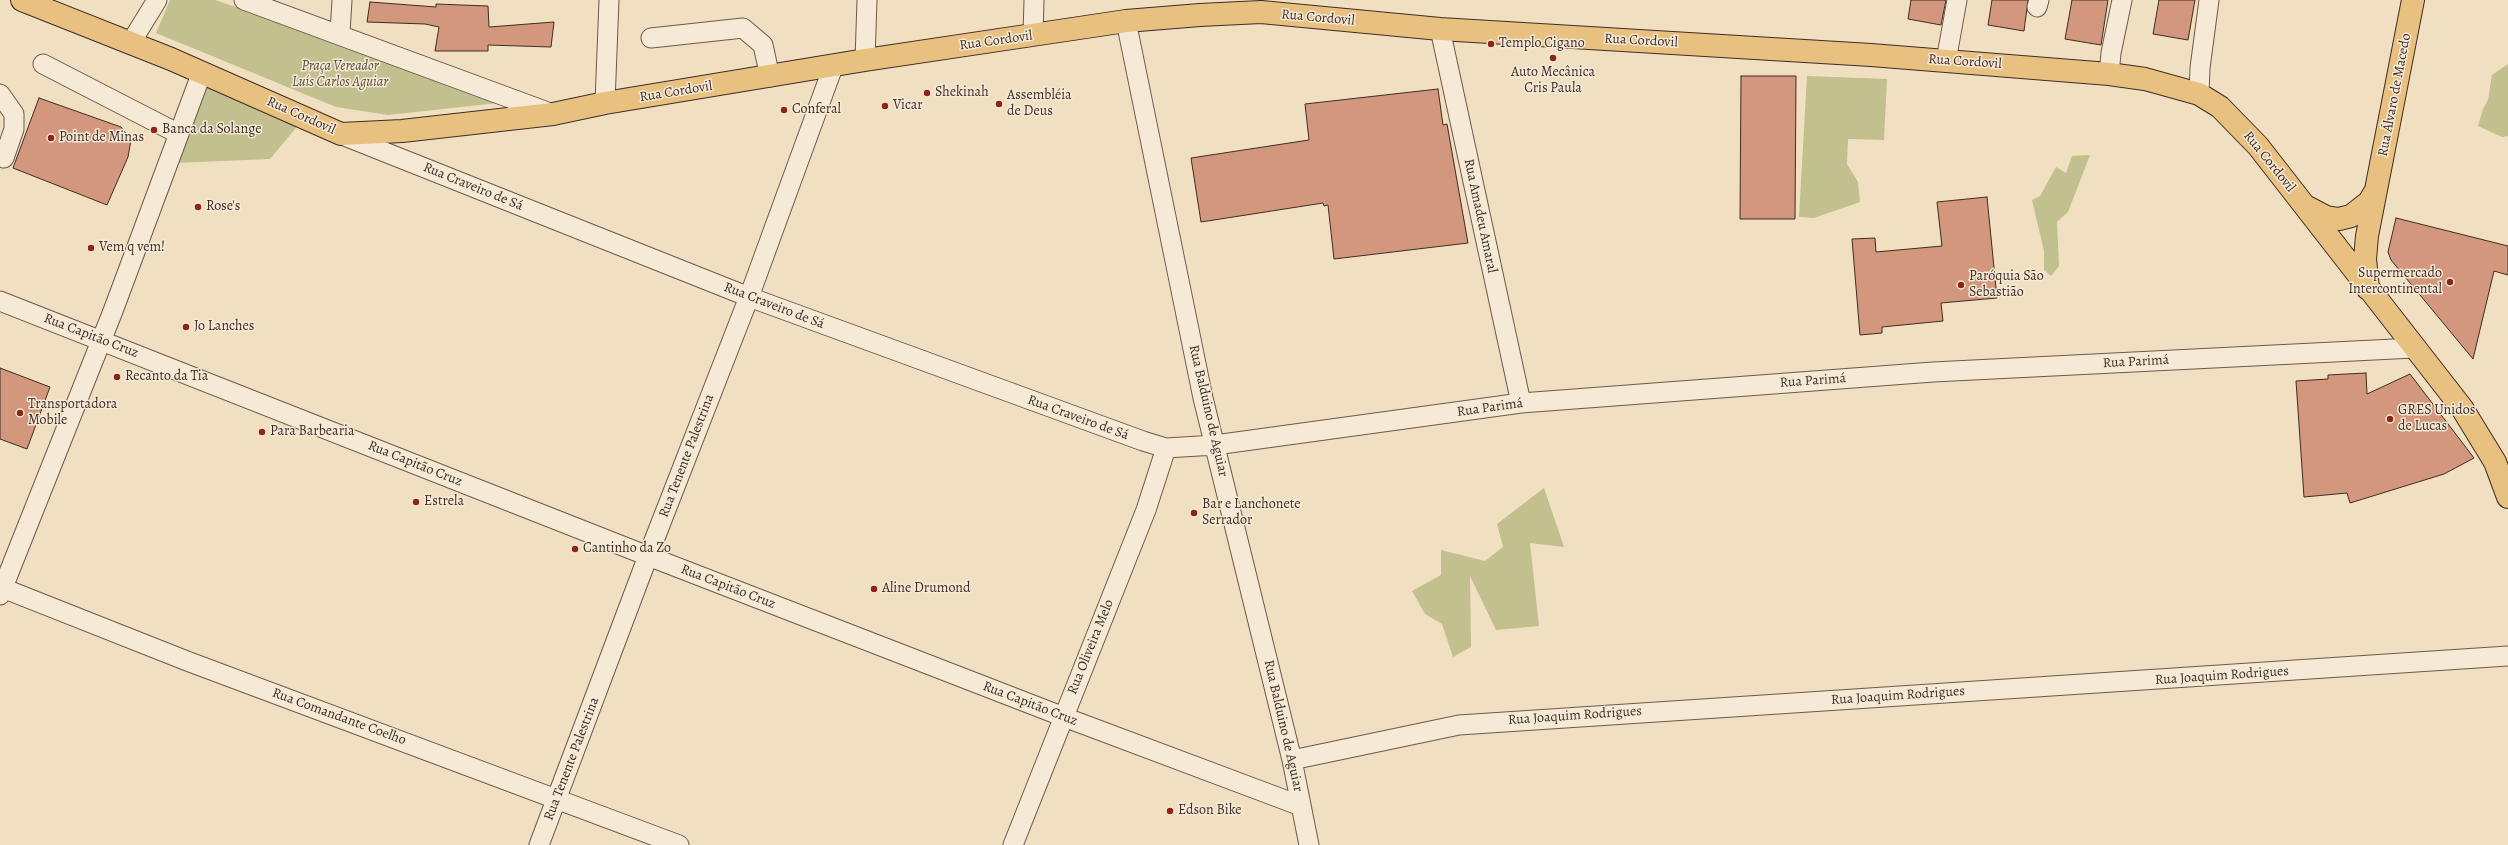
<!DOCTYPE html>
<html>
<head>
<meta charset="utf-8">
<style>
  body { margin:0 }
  canvas { display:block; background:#f1dfc1 }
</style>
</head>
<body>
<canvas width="2508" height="845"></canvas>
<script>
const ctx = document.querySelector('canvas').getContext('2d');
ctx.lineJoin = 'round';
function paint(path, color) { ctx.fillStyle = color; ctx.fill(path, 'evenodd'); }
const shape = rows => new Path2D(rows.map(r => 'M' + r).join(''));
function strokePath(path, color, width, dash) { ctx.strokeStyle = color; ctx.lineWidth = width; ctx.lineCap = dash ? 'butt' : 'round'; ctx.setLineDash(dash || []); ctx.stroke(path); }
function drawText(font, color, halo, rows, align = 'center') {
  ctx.font = font + ' Alegreya,serif'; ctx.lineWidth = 3; ctx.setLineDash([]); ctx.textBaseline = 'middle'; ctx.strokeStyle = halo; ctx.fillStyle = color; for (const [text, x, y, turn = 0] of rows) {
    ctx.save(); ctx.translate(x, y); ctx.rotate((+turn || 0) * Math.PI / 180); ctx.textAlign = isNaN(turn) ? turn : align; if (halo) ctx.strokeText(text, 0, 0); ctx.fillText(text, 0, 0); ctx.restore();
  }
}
paint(shape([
  [170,0,215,0,342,43,498,103,388,115,336,107,156,33],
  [2508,64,2508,136,2502,137,2478,126,2483,109,2488,100,2492,75],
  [1807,76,1887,79,1884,140,1848,139,1847,164,1858,182,1860,202,1814,218,1799,217],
  [204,81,300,123,270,159,174,163],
  [2090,155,2068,212,2057,222,2059,266,2051,276,2044,270,2044,251,2032,200,2040,196,2056,167,2066,173,2072,156],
  [1544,488,1564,547,1530,543,1539,626,1496,630,1470,576,1471,647,1453,657,1442,624,1425,614,1412,591,1441,575,1441,550,1485,561,1503,547,1497,524]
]), '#c1c08e');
const building = shape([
  [1911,0,1946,0,1941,25,1908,19,1911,0],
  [1992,0,2028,0,2024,31,1988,25,1992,0],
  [2072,0,2108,0,2101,45,2065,39,2072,0],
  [2159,0,2195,0,2188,40,2153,34,2159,0],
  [370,2,436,7,436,4,488,6,489,27,554,22,551,47,488,45,488,51,435,51,439,27,425,24,367,22,370,2],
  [1741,76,1796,76,1795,219,1740,219,1741,76],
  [1438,89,1443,125,1447,124,1468,243,1334,259,1328,205,1324,206,1323,203,1201,222,1191,158,1309,140,1305,104,1438,89],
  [39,98,121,127,131,140,128,157,107,205,13,168,39,98],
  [1987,197,1997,298,1941,303,1943,321,1882,327,1882,333,1860,335,1852,239,1875,238,1876,252,1942,246,1937,202,1987,197],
  [2396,218,2508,246,2508,275,2494,271,2473,359,2391,260,2388,252,2396,218],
  [0,368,50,387,27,449,0,439,0,368],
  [2366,373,2367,394,2410,374,2474,458,2444,474,2350,503,2347,493,2304,497,2296,381,2328,379,2328,375,2366,373]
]);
paint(building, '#d3977d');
strokePath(building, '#3f2c25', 1);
const minor = shape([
  [244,0,553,114],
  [2037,7,2039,0],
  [1126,21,1203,398,1292,760,1309,845],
  [1440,29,1521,403],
  [340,33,342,0],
  [1033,35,1034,0],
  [651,38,743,28,763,45,770,77],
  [130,44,157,0],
  [865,60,867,0],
  [1946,61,1957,0],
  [43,64,179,134],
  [2109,74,2111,53,2122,0],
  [0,94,14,114,14,129,4,158],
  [2199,94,2200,68,2209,0],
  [605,103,609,0],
  [342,135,749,297,1143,441,1166,448,1215,445,1521,403,1933,372,2414,348],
  [0,301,648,556,1064,717,1301,806],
  [0,587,187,661,679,845],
  [0,595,113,311,202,72],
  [1292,760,1459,725,2508,656],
  [539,845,648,556,749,297,833,67],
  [1013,845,1146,510,1166,448]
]);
const major = shape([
  [22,0,171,59,341,134,402,131,553,114,605,103,865,60,1126,21,1200,15,1261,12,1440,29,1871,55,2109,74,2145,79,2199,94,2220,107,2258,146,2462,408,2495,462,2508,497],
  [2305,206,2326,217,2339,219,2351,216,2369,202,2375,192],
  [2368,289,2365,259,2367,236,2413,0]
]);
strokePath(minor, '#6c594c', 21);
strokePath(major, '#3f2c25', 24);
strokePath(minor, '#f6ead7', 19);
strokePath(major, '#e8c080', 22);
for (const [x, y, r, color] of [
  [1491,44,4,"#8f2418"],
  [1553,58,4,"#8f2418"],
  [927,93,4,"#8f2418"],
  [999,104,4,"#8f2418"],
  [885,106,4,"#8f2418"],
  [784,110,4,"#8f2418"],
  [154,130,4,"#8f2418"],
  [51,138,4,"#8f2418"],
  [198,207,4,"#8f2418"],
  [91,248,4,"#8f2418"],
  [2450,282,4,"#8f2418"],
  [1961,285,4,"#8f2418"],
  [186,327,4,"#8f2418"],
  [117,377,4,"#8f2418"],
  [20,413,4,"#8f2418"],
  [2390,419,4,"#8f2418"],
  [262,432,4,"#8f2418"],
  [416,502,4,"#8f2418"],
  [1194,513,4,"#8f2418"],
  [575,549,4,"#8f2418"],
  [874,589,4,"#8f2418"],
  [1170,811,4,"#8f2418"]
]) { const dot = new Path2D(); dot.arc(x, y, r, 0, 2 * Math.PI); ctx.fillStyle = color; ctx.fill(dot); strokePath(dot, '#f6ead7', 1.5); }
drawText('14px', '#3f2c25', '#f6ead7', [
  ["Rua Cordovil",1318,18,5],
  ["Rua Cordovil",996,41,-8],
  ["Rua Cordovil",1641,41,3],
  ["Rua Cordovil",1965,62,4],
  ["Rua Cordovil",676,92,-9],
  ["Rua Álvaro de Macedo",2395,95,-79],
  ["Rua Cordovil",301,116,24],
  ["Rua Cordovil",2269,162,51],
  ["Rua Craveiro de Sá",473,187,22],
  ["Rua Amadeu Amaral",1480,216,78],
  ["Rua Craveiro de Sá",774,306,21],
  ["Rua Capitão Cruz",91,336,21],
  ["Rua Parimá",2136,362,-3],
  ["Rua Parimá",1813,381,-4],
  ["Rua Parimá",1490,408,-8],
  ["Rua Balduino de Aguiar",1208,411,77],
  ["Rua Craveiro de Sá",1078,418,20],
  ["Rua Tenente Palestrina",687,456,-69],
  ["Rua Capitão Cruz",415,464,22],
  ["Rua Capitão Cruz",728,587,21],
  ["Rua Oliveira Melo",1091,647,-68],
  ["Rua Joaquim Rodrigues",2222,676,-4],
  ["Rua Joaquim Rodrigues",1898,696,-4],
  ["Rua Capitão Cruz",1030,704,21],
  ["Rua Joaquim Rodrigues",1575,716,-4],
  ["Rua Comandante Coelho",339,717,20],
  ["Rua Balduino de Aguiar",1283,726,77],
  ["Rua Tenente Palestrina",572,759,-69]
]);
drawText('14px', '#3f2c25', '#f6ead7', [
  ["Templo Cigano",1499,44],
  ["Auto Mecânica",1553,73,"center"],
  ["Cris Paula",1553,89,"center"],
  ["Shekinah",935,93],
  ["Assembléia",1007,96],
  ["de Deus",1007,112],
  ["Vicar",893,106],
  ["Conferal",792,110],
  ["Banca da Solange",162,130],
  ["Point de Minas",59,138],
  ["Rose's",206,207],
  ["Vem q vem!",99,248],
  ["Supermercado",2442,274,"right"],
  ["Intercontinental",2442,290,"right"],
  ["Paróquia São",1969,277],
  ["Sebastião",1969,293],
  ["Jo Lanches",194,327],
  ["Recanto da Tia",125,377],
  ["Transportadora",28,405],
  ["Mobile",28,421],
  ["GRES Unidos",2398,411],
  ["de Lucas",2398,427],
  ["Para Barbearia",270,432],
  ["Estrela",424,502],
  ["Bar e Lanchonete",1202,505],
  ["Serrador",1202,521],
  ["Cantinho da Zo",583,549],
  ["Aline Drumond",882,589],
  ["Edson Bike",1178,811]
], 'left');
drawText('italic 14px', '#594a3a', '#f6ead7', [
  ["Praça Vereador",340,67],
  ["Luís Carlos Aguiar",340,83]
]);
</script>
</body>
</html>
